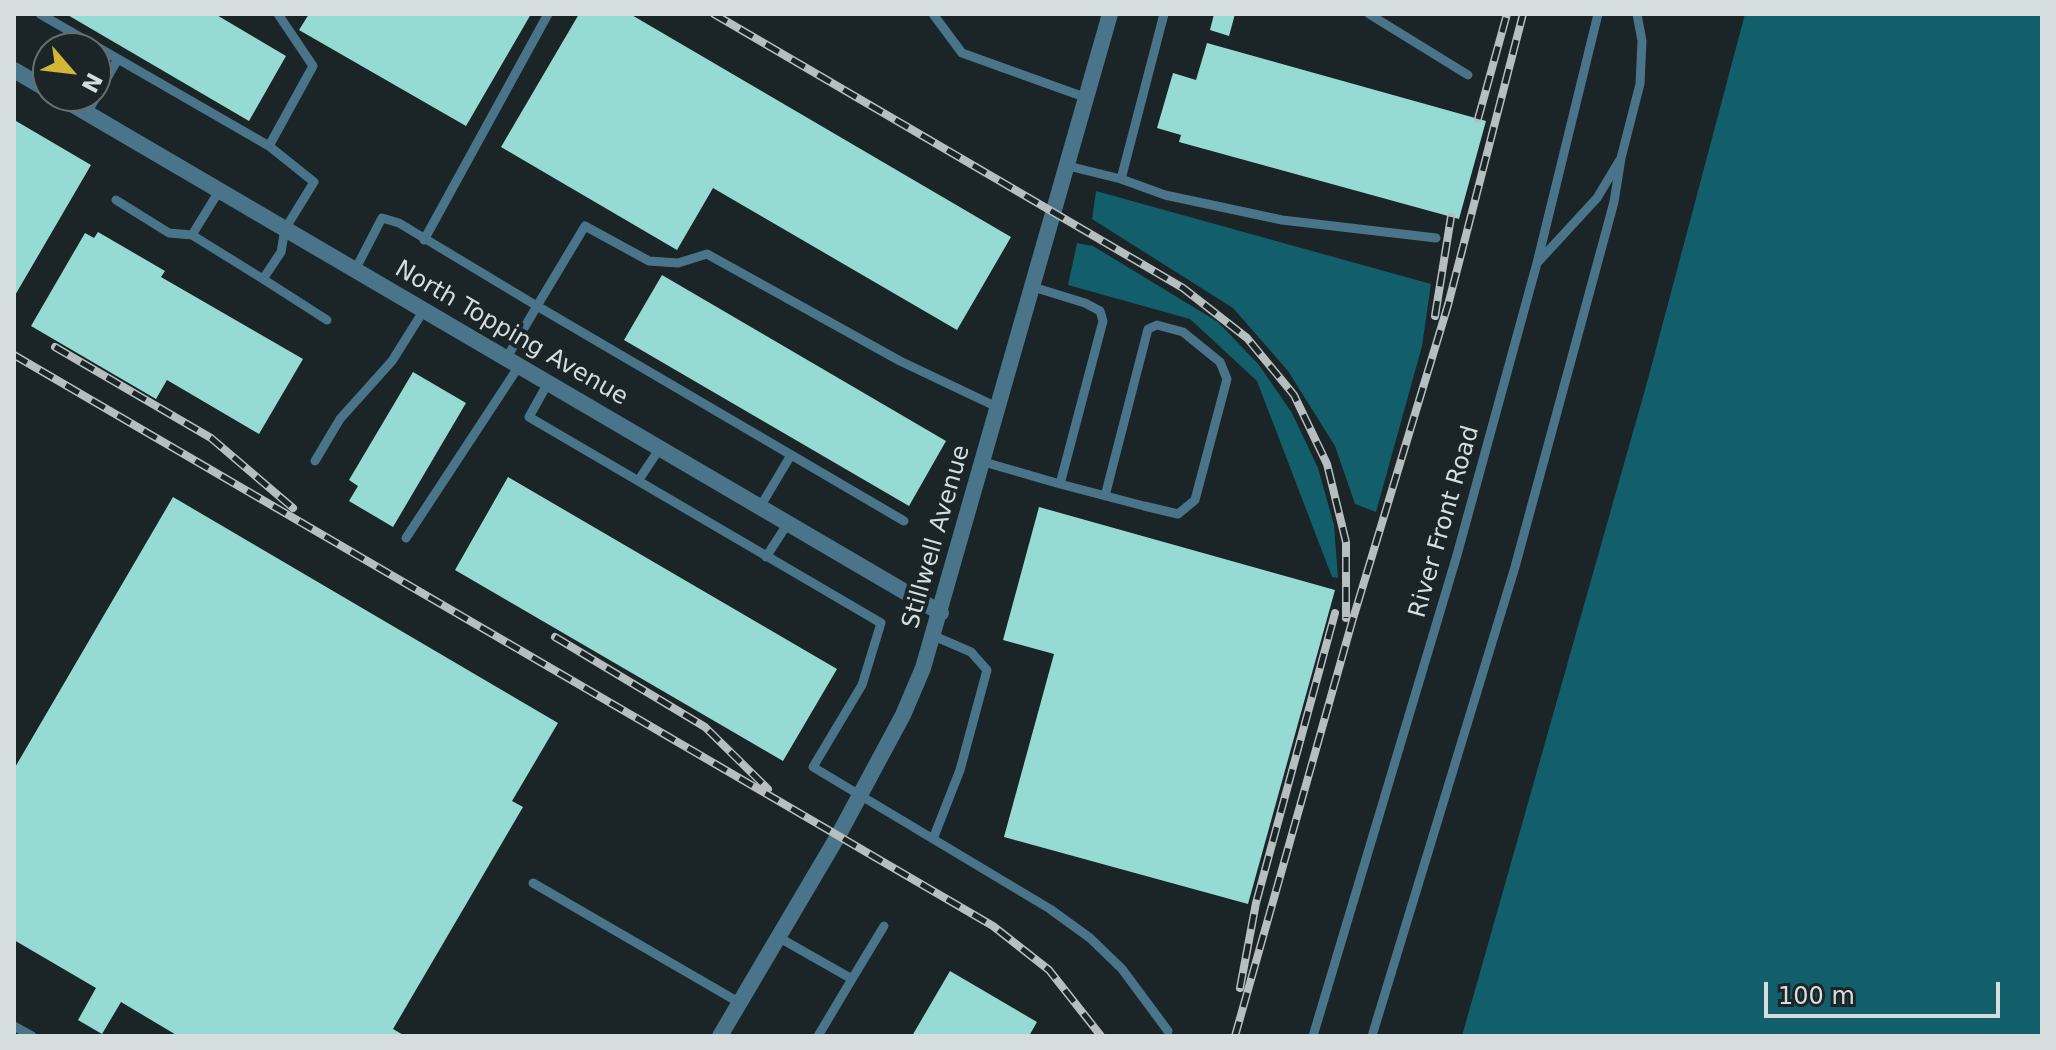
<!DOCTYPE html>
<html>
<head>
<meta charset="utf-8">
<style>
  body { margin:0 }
  #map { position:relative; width:2056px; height:1050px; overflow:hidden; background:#1b2527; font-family:"DejaVu Sans",sans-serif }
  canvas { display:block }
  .frame { position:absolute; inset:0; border:16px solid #d6ddde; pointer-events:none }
  .north { position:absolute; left:32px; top:32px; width:80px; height:80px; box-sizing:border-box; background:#1b2527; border:2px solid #666f70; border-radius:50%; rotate:118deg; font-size:22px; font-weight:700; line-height:32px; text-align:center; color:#d6ddde }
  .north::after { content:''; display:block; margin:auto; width:28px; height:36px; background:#d1b736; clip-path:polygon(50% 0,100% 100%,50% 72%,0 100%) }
  .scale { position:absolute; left:1764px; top:982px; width:236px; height:36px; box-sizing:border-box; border:4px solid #d6ddde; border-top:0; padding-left:10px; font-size:24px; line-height:28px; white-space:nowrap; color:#d6ddde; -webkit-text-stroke:6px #1b2527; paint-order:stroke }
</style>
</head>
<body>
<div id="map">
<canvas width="2056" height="1050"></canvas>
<div class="frame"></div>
<div class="north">N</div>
<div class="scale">100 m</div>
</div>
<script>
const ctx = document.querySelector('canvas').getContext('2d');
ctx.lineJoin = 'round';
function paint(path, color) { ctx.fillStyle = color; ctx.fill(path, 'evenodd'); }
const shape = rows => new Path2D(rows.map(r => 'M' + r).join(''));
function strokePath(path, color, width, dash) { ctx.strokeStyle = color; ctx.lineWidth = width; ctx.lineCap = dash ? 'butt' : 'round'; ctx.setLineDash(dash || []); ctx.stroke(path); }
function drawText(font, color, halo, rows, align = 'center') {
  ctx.font = font + ' "DejaVu Sans",sans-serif'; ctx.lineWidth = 8; ctx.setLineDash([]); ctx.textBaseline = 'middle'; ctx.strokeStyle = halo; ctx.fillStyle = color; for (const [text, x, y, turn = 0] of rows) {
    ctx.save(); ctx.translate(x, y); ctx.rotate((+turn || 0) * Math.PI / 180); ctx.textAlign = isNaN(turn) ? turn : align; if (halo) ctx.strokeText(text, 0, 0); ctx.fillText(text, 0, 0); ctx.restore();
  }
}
paint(shape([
  [1745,14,2042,14,2042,1036,1462,1036,1648,379],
  [1096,191,1431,284,1422,346,1376,512,1355,504,1335,446,1288,371,1233,308,1092,219],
  [1077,243,1093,246,1218,322,1259,365,1292,413,1318,468,1334,525,1338,578,1332,577,1257,381,1190,319,1068,285]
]), '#125e6a');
paint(shape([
  [66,14,215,14,286,56,249,121],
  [309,14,531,14,466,126,299,30],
  [579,14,630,14,1011,237,957,330,713,188,677,250,501,147],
  [1214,14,1235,14,1229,36,1210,30],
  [1207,43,1486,121,1459,219,1179,142,1181,135,1157,128,1173,73,1196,80],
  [16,121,91,165,14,297,14,124],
  [98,232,165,271,161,277,303,359,259,434,167,380,156,399,31,326,85,233,94,238],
  [662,275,946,441,909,506,624,340],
  [413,372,466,403,393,527,349,501,358,486,349,480],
  [508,477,837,669,783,761,455,570],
  [173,497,558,723,512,801,523,807,393,1029,405,1036,178,1036,121,1002,102,1034,78,1020,96,988,14,940,14,769],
  [1039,507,1335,590,1248,904,1004,837,1054,654,1003,640],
  [950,971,1037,1022,1029,1036,912,1036]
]), '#95dbd4');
strokePath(shape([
  [40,14,269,146,314,182,285,229,281,252,263,279,192,235,219,191],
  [933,14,962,53,1087,98],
  [1369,14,1468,75],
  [87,113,118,59],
  [269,146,313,66,278,14],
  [1068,166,1121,179,1164,14],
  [1121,179,1165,195,1282,220,1436,238],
  [116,200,169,233,192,235],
  [424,240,548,14],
  [1538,262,1597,198,1621,158,1640,84,1642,41,1637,14],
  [355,270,382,218,399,223,537,306,585,226,649,261,678,263,707,254,900,361,999,408],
  [263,279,327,320],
  [506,359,537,306,904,521],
  [548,383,529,417,881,623,862,685,813,767,1050,909,1090,938,1122,969,1168,1031],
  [315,461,340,419,392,361,424,310],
  [984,462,1060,484,1103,321,1100,311,1085,303,1033,287],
  [638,481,660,448],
  [1060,484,1144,506,1178,514,1195,500,1227,379,1220,362,1183,332,1157,325,1148,329,1105,496],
  [760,507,791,455],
  [406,538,519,366],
  [766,557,788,523],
  [933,839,960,770,987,670,971,652,934,636],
  [533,883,740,1003],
  [778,937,852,979,818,1036],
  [852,979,884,926],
  [14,1026,32,1036],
  [1313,1036,1457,555,1537,263,1598,14],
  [1372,1036,1515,567,1614,202,1621,158]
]), '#49748a', 9);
strokePath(shape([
  [14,70,48,90],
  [58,96,941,613],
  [720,1036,838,836,903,715,923,668,1110,14]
]), '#49748a', 16);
const rail = shape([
  [714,14,1183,288,1247,338,1294,395,1327,464,1346,542,1346,618],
  [1478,119,1507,14],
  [1435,316,1451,217],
  [55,347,211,438,293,508],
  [14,355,993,926,1049,970,1101,1036],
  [555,637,705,727,768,789],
  [1240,988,1256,903,1335,613],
  [1235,1036,1352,622,1448,305,1523,14]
]);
strokePath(rail, '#b7bebf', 8);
strokePath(rail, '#1b2527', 5, [15]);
drawText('24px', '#d6ddde', '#1b2527', [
  ["North Topping Avenue",511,334,30],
  ["River Front Road",1445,522,-74],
  ["Stillwell Avenue",937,537,-74]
]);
</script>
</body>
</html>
